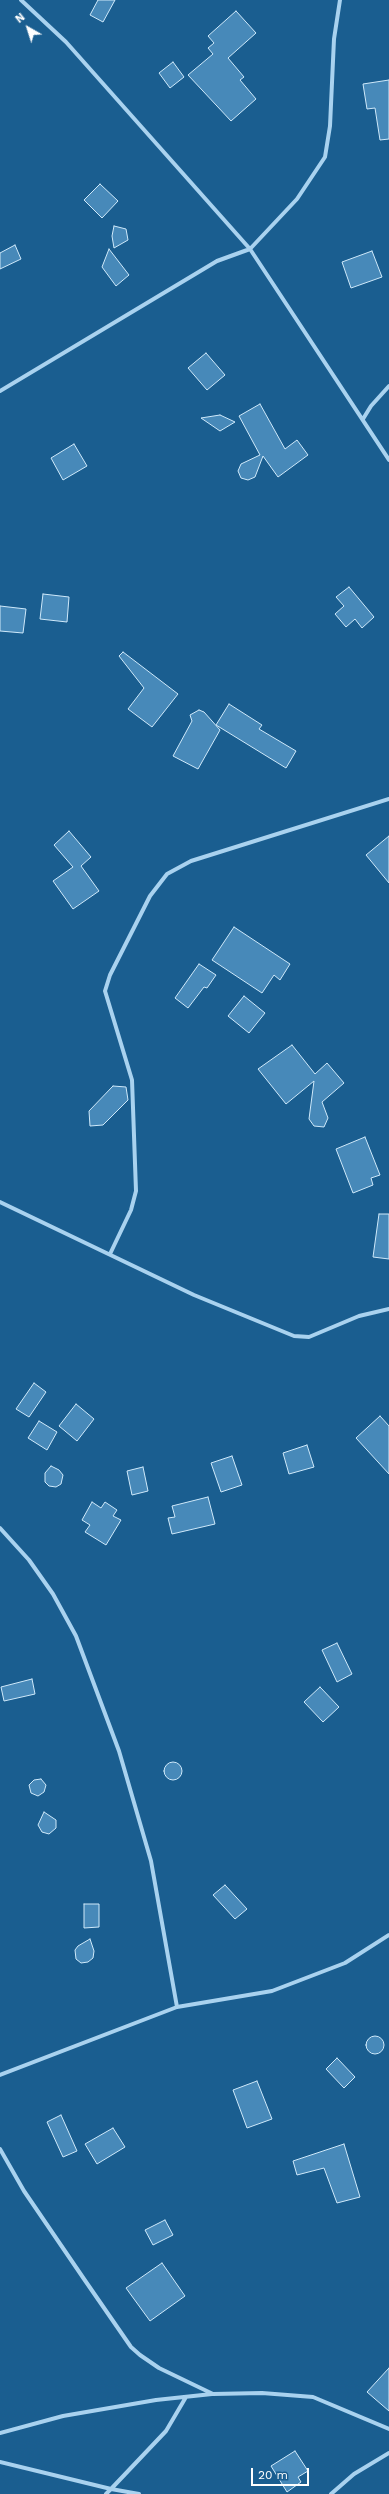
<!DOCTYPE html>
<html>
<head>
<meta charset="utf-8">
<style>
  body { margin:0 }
  #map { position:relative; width:389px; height:2494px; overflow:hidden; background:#1a5e90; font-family:"Work Sans",sans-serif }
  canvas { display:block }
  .north { position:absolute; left:8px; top:8px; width:40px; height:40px; -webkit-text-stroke:3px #1a5e90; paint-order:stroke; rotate:321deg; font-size:11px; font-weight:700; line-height:16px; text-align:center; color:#fff }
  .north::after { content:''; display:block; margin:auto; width:14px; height:18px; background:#fff; clip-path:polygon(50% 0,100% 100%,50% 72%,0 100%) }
  .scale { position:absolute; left:251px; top:2468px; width:58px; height:18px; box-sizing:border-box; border:2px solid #fff; border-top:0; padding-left:5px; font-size:12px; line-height:14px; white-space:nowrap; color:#fff; -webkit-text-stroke:3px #1a5e90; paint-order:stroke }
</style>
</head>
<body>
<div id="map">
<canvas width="389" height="2494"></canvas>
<div class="north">N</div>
<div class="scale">20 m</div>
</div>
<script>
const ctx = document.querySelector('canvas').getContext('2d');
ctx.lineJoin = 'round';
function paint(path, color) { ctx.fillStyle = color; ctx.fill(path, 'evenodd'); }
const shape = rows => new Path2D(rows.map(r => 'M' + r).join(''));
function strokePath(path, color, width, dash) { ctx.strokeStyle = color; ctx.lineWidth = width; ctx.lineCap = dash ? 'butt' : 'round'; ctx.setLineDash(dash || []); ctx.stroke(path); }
const building = shape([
  [98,0,115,0,103,22,90,15,98,0],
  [236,11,256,33,228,58,244,77,240,80,256,99,231,121,188,75,213,54,208,48,214,43,208,36,236,11],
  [173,62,184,77,170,88,159,73,173,62],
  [389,80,389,139,380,140,375,108,367,109,363,84,389,80],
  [100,184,118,201,102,218,84,200,100,184],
  [114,226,126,229,128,240,114,248,112,236,114,226],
  [15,245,21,259,0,269,0,253,15,245],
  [109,249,129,275,116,286,102,267,109,249],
  [372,251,382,277,351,288,342,262,372,251],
  [206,353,225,375,207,390,188,368,206,353],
  [260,404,285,449,297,440,308,455,278,477,263,456,255,477,248,480,241,478,238,471,241,464,260,455,239,416,260,404],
  [220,415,235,422,220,431,201,418,220,415],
  [74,444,87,466,63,480,51,458,74,444],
  [349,587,374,617,362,628,355,619,346,627,335,614,344,606,336,597,349,587],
  [43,594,69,597,67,622,40,619,43,594],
  [0,606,26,609,23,633,0,631,0,606],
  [123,652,178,694,152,727,128,709,144,688,119,656,123,652],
  [229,704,262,725,259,729,296,751,286,768,216,725,229,704],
  [199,710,204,712,220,730,198,769,173,756,192,721,190,715,199,710],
  [69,831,91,857,81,866,99,891,73,909,53,881,73,867,54,845,69,831],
  [389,836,389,883,366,855,389,836],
  [234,927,290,964,280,980,274,975,262,993,212,960,234,927],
  [199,964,216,975,207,988,204,987,188,1008,175,998,199,964],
  [244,996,265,1013,249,1033,228,1016,244,996],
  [292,1045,315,1074,327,1063,344,1083,322,1102,328,1118,324,1127,314,1126,309,1119,314,1081,286,1104,258,1069,292,1045],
  [113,1086,126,1087,128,1100,103,1125,90,1126,89,1111,113,1086],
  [365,1137,380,1175,371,1178,373,1185,353,1193,336,1149,365,1137],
  [379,1214,389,1214,389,1259,373,1257,379,1214],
  [34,1383,46,1392,29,1417,16,1409,34,1383],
  [76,1404,94,1419,77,1441,59,1426,76,1404],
  [380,1416,389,1426,389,1474,356,1438,380,1416],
  [39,1421,57,1432,47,1450,28,1438,39,1421],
  [307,1445,314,1467,289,1474,283,1453,307,1445],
  [232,1456,242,1485,221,1492,211,1463,232,1456],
  [51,1466,59,1470,63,1475,61,1484,56,1487,49,1486,45,1482,45,1473,51,1466],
  [143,1467,148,1491,132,1495,127,1471,143,1467],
  [208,1497,215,1524,172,1534,168,1518,175,1517,172,1506,208,1497],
  [92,1502,101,1508,105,1502,117,1510,113,1516,121,1520,106,1545,85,1532,90,1525,82,1520,92,1502],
  [337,1643,352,1674,337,1682,322,1650,337,1643],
  [32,1679,35,1694,4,1701,1,1687,32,1679],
  [320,1687,339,1707,323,1722,304,1702,320,1687],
  '164 1771a9 9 0 1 1 18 0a9 9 0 1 1-18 0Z',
  [41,1779,46,1785,44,1792,38,1796,31,1793,29,1785,34,1780,41,1779],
  [44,1812,56,1820,56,1828,49,1834,42,1832,38,1825,44,1812],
  [225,1885,247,1909,235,1919,213,1895,225,1885],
  [84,1904,99,1904,99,1927,84,1928,84,1904],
  [90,1939,94,1951,93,1958,88,1962,81,1963,76,1959,75,1950,78,1946,90,1939],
  '366 2045a9 9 0 1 1 18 0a9 9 0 1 1-18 0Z',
  [337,2058,355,2077,344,2088,326,2069,337,2058],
  [257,2081,272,2119,247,2128,233,2090,257,2081],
  [61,2115,77,2151,63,2157,47,2122,61,2115],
  [113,2128,125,2147,97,2164,85,2144,113,2128],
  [344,2144,360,2197,337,2203,324,2168,297,2175,293,2161,344,2144],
  [165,2220,173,2235,153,2245,145,2230,165,2220],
  [162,2263,185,2296,150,2321,126,2288,162,2263],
  [389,2368,389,2411,367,2392,389,2368],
  [295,2451,308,2471,298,2477,301,2482,287,2492,271,2466,295,2451]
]);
paint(building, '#4789b9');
strokePath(building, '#cfe9fa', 1);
strokePath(shape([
  [21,0,66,42,250,249,389,460],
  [0,391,217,261,250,249,297,199,325,157,330,126,334,39,340,0],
  [363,419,371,406,389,386],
  [0,1202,194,1295,294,1336,309,1337,359,1316,389,1309],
  [110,1254,131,1210,136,1191,132,1080,105,991,110,975,150,896,167,874,191,861,389,799],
  [0,1528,29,1560,53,1594,76,1636,119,1751,151,1861,177,2007],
  [0,2075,177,2007,272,1991,345,1963,389,1935],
  [0,2149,24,2191,84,2279,131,2347,140,2355,159,2368,213,2394,262,2393,313,2397,389,2429],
  [0,2433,63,2416,156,2400,212,2394],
  [0,2462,111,2489,166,2431,186,2397],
  [106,2494,111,2489,139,2494],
  [331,2494,354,2474,389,2453]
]), '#a9d2ef', 4);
</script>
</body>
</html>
